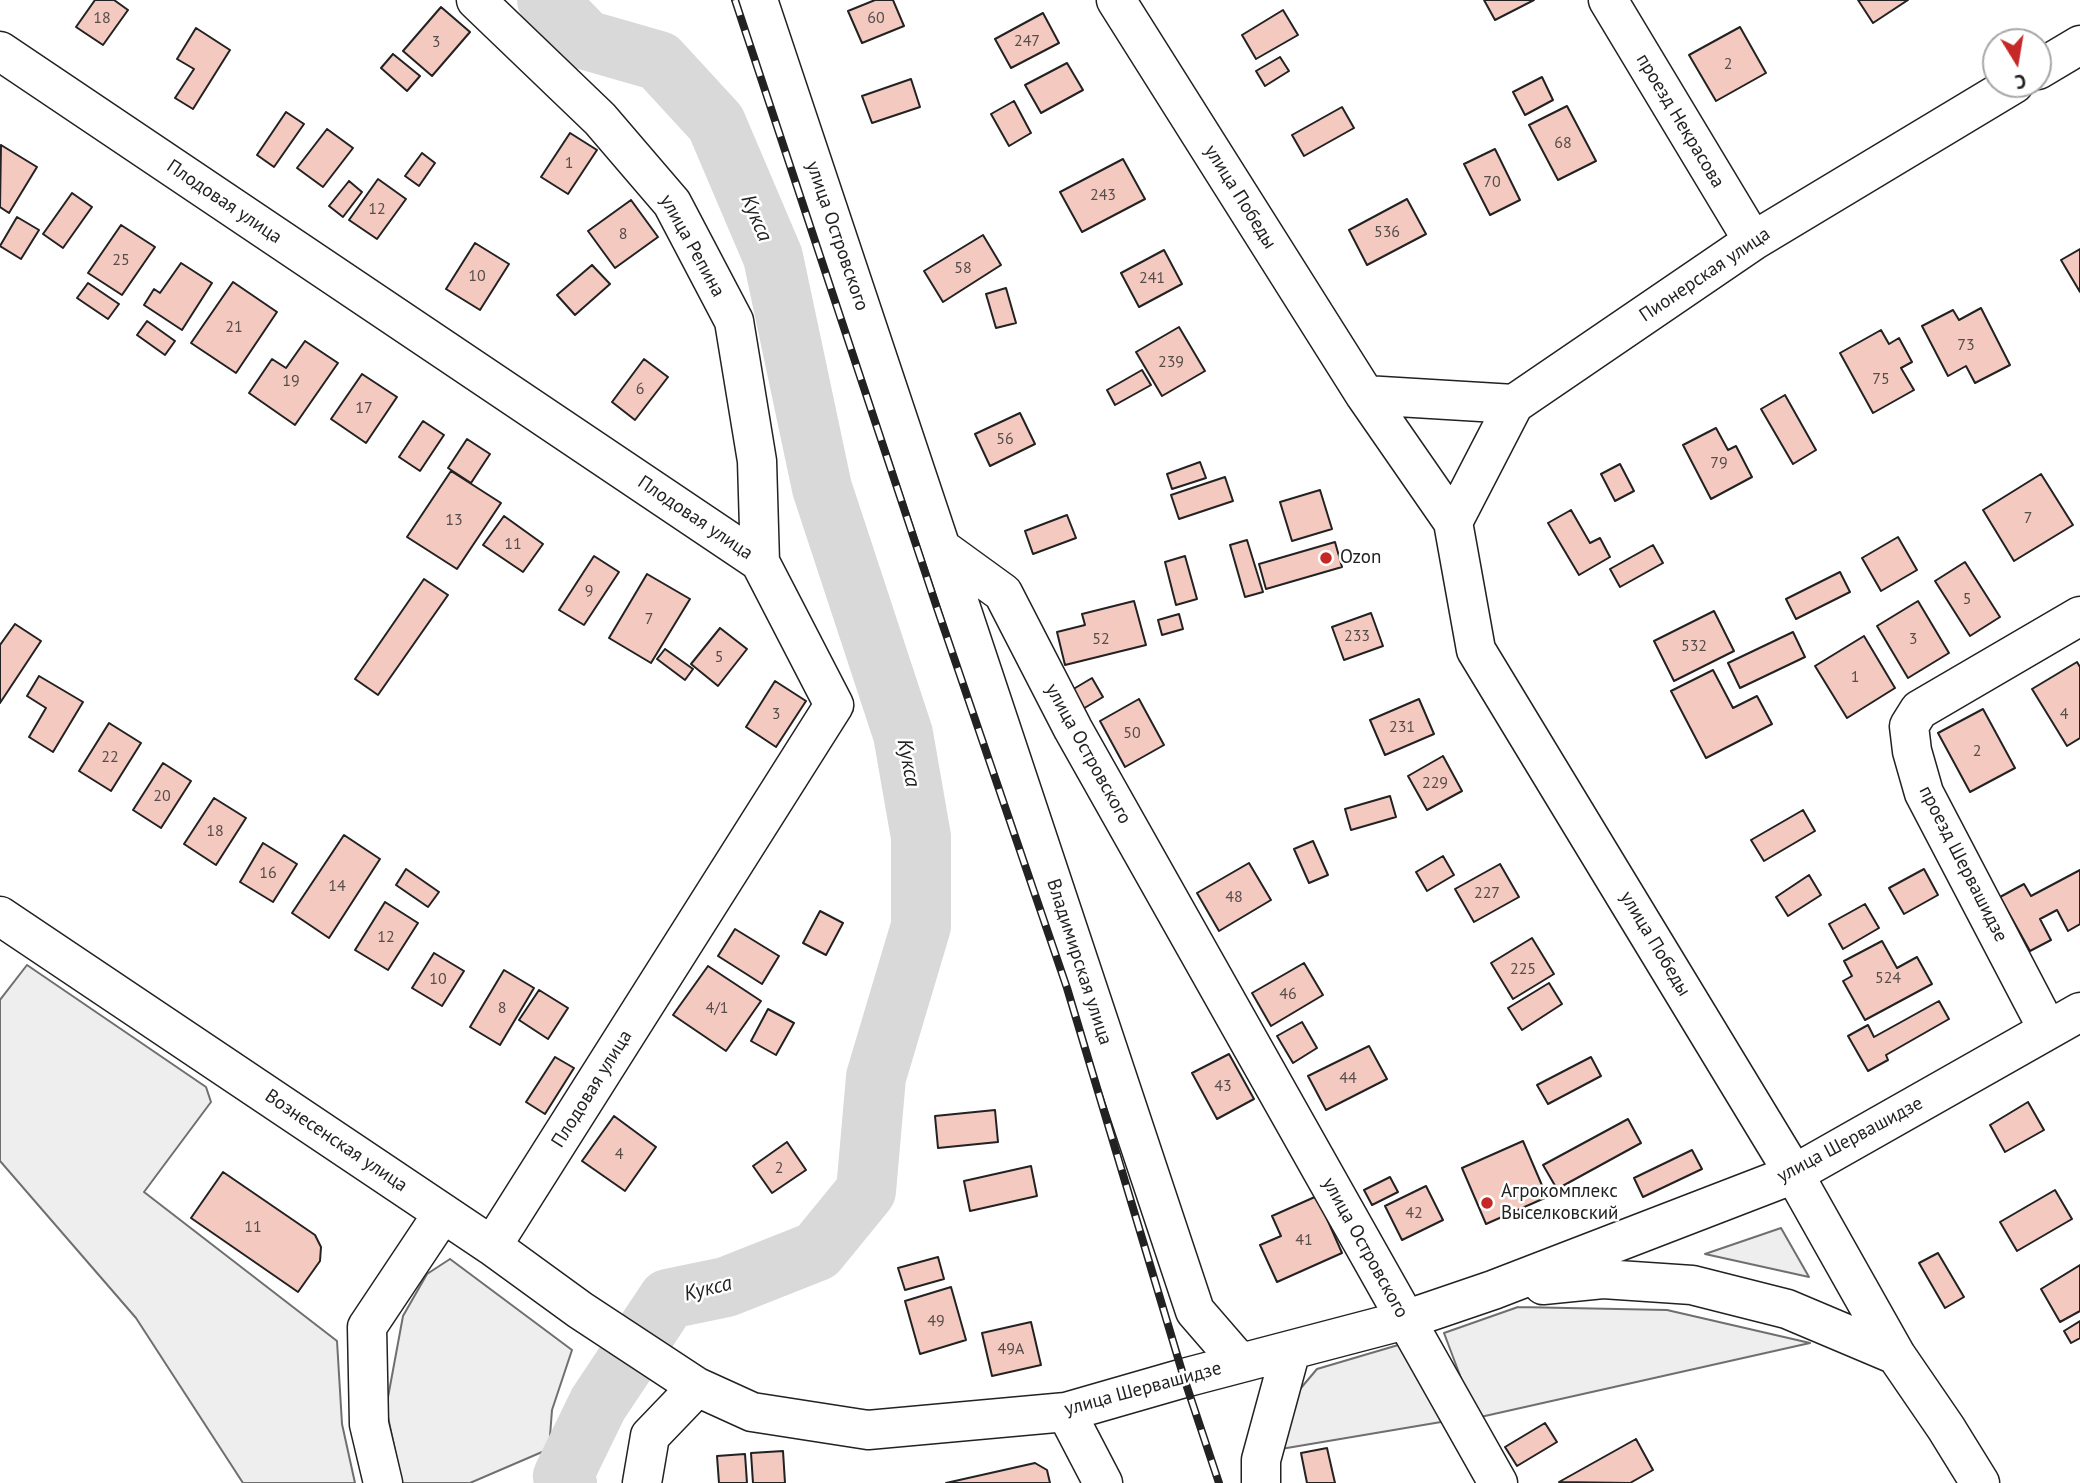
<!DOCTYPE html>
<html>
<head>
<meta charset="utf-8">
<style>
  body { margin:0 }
  #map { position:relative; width:2080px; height:1483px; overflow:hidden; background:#fff; font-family:"PT Sans",sans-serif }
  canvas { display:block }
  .north { position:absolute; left:1982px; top:28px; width:70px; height:70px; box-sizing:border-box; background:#fff; border:2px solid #a7a7a7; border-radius:50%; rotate:169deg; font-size:19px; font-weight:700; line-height:28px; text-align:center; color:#222 }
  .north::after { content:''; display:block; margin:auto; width:24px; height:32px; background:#c62828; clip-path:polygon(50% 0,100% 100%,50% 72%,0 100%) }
</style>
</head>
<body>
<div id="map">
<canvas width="2080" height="1483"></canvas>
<div class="north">С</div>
</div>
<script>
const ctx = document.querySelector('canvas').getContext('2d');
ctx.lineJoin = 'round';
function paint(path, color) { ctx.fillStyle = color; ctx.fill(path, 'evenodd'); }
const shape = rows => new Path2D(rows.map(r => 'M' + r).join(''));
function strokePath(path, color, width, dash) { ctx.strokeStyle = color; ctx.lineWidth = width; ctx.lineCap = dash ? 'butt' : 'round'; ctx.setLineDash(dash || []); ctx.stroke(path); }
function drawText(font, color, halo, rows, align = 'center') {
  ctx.font = font + ' "PT Sans",sans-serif'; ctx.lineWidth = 5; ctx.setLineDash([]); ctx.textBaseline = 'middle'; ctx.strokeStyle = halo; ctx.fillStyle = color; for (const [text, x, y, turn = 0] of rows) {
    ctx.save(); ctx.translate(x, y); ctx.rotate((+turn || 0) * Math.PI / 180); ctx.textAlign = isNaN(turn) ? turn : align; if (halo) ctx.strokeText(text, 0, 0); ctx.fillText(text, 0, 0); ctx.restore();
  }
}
const green = shape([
  [27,965,206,1087,211,1102,144,1192,337,1341,342,1424,355,1483,243,1483,136,1318,0,1161,0,1000,27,965],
  [1781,1228,1809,1277,1705,1254,1781,1228],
  [450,1259,572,1350,552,1410,549,1449,470,1483,402,1483,386,1408,403,1316,427,1274,450,1259],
  [1518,1307,1667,1310,1810,1343,1476,1418,1444,1333,1518,1307],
  [1405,1343,1447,1421,1275,1450,1295,1395,1317,1369,1405,1343]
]);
paint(green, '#eee');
strokePath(green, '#6f6f6f', 2);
strokePath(shape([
  [547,0,586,40,659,61,716,123,773,257,822,488,903,734,921,837,921,926,876,1077,866,1191,817,1251,726,1287,668,1299,598,1404,563,1476,567,1483]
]), '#d9d9d9', 60);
const building = shape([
  [95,0,114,0,128,10,103,45,76,27,95,0],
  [875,0,893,0,904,26,862,43,848,11,875,0],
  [1484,0,1534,0,1495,20,1484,0],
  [1858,0,1908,0,1873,23,1858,0],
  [441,7,470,32,432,76,403,51,441,7],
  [1283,10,1298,35,1256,59,1242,35,1283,10],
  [1043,13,1059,43,1011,68,995,39,1043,13],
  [1740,27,1766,73,1716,101,1689,55,1740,27],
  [196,28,230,50,193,109,175,98,194,69,177,59,196,28],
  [393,54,420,76,407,91,381,68,393,54],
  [1280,57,1289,71,1265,86,1256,71,1280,57],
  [1067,63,1083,90,1041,113,1025,85,1067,63],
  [1542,77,1553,100,1525,115,1513,92,1542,77],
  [911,79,920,107,872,123,862,96,911,79],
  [1014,101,1031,133,1009,146,991,114,1014,101],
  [1567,106,1596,161,1558,180,1529,125,1567,106],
  [1342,107,1354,128,1304,156,1292,135,1342,107],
  [286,112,304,124,274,167,257,155,286,112],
  [327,129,353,148,323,187,297,168,327,129],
  [570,133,597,150,568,194,541,177,570,133],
  [1,145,37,167,9,213,0,207,1,145],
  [1495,149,1520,200,1490,215,1464,164,1495,149],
  [422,153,435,163,419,186,405,176,422,153],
  [1123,159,1145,199,1082,232,1060,192,1123,159],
  [378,179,406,199,377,239,349,220,378,179],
  [349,181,362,192,343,217,329,206,349,181],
  [72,193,92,207,63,248,43,234,72,193],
  [1407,199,1426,234,1367,265,1349,230,1407,199],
  [631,200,658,237,615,268,588,231,631,200],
  [17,217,39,230,21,259,0,246,17,217],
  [121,225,155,247,122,295,88,273,121,225],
  [983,235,1001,265,943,302,924,271,983,235],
  [475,243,509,264,480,310,446,289,475,243],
  [2080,249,2080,292,2061,260,2080,249],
  [1164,250,1182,284,1139,307,1121,273,1164,250],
  [181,263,212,283,182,330,144,305,154,289,160,293,181,263],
  [592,265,610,284,575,315,557,295,592,265],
  [233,282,277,312,236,373,191,343,233,282],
  [88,283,119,304,108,319,77,298,88,283],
  [1006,288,1016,323,996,328,986,294,1006,288],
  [1981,308,2010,365,1975,383,1966,366,1948,376,1922,326,1953,310,1959,320,1981,308],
  [147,321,175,341,165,355,137,335,147,321],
  [1179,327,1205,371,1162,396,1136,352,1179,327],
  [1881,330,1889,344,1899,338,1912,362,1901,368,1914,390,1873,413,1840,353,1881,330],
  [305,341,338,363,295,425,249,393,272,359,286,368,305,341],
  [644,359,668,377,635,420,612,402,644,359],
  [1142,370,1151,385,1115,405,1107,390,1142,370],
  [362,374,397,397,366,443,331,419,362,374],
  [1785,395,1816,450,1793,464,1761,409,1785,395],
  [1020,413,1035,444,990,466,975,434,1020,413],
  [423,421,444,435,420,471,399,457,423,421],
  [1716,428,1728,450,1736,446,1752,477,1711,499,1683,445,1716,428],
  [467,439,490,454,471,483,448,468,467,439],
  [1200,462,1206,478,1172,489,1167,474,1200,462],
  [1620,464,1634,491,1615,501,1601,474,1620,464],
  [451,471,501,503,457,569,407,537,451,471],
  [2041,474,2073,525,2014,561,1983,510,2041,474],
  [1225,477,1233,501,1179,519,1171,495,1225,477],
  [1320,490,1332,529,1292,541,1280,502,1320,490],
  [1571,510,1590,543,1600,538,1610,557,1579,575,1548,523,1571,510],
  [1067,515,1076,538,1033,554,1025,531,1067,515],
  [504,516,543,544,523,572,483,545,504,516],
  [1898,537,1917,570,1881,591,1862,558,1898,537],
  [1247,540,1263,592,1245,597,1230,545,1247,540],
  [1335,542,1342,567,1266,589,1259,564,1335,542],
  [1653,545,1663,563,1620,587,1610,569,1653,545],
  [594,556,619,572,584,625,559,610,594,556],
  [1185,556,1197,599,1176,605,1165,562,1185,556],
  [1965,562,2000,617,1970,636,1935,581,1965,562],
  [1840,572,1850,592,1796,619,1786,599,1840,572],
  [647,574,690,599,651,663,609,638,647,574],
  [424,579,448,595,378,695,355,679,424,579],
  [1134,601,1146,645,1065,665,1057,632,1085,625,1082,614,1134,601],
  [1918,601,1949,653,1908,678,1877,626,1918,601],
  [1714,611,1734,651,1674,681,1654,641,1714,611],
  [1371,613,1383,646,1344,660,1332,627,1371,613],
  [1179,614,1183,629,1162,635,1158,620,1179,614],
  [15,624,41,641,0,703,0,645,15,624],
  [720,628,747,649,718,686,691,664,720,628],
  [1793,632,1805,657,1740,688,1728,663,1793,632],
  [1864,636,1895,688,1847,718,1815,666,1864,636],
  [665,649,693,669,685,680,657,659,665,649],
  [2077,662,2080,667,2080,738,2067,746,2032,689,2077,662],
  [1713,670,1733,708,1757,696,1772,724,1706,758,1671,691,1713,670],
  [39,676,83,702,53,752,29,737,46,708,27,696,39,676],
  [1092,678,1103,697,1076,713,1065,694,1092,678],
  [775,681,806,701,776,747,746,727,775,681],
  [1139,699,1164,745,1125,767,1100,721,1139,699],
  [1419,699,1434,734,1385,755,1370,720,1419,699],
  [1983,709,2015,768,1970,792,1938,733,1983,709],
  [109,723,141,743,111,791,79,771,109,723],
  [1443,756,1462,791,1427,810,1408,776,1443,756],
  [163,763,191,781,161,828,133,810,163,763],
  [1390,796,1396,817,1351,830,1345,809,1390,796],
  [214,798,246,818,216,865,184,844,214,798],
  [1803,810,1815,831,1764,861,1751,840,1803,810],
  [344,835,380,859,329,938,292,913,344,835],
  [1313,841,1328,875,1309,883,1294,849,1313,841],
  [263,843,297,864,273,902,240,882,263,843],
  [1443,856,1454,875,1427,891,1416,872,1443,856],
  [1249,863,1271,900,1219,931,1197,893,1249,863],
  [1500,864,1519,897,1474,922,1455,889,1500,864],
  [406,869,439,892,428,907,396,885,406,869],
  [1924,869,1938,895,1904,914,1889,888,1924,869],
  [2080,870,2080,924,2068,931,2057,910,2040,919,2051,940,2030,951,2000,897,2024,884,2031,896,2080,870],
  [1809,875,1821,895,1788,916,1776,897,1809,875],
  [385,902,418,923,388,970,355,950,385,902],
  [1865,904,1879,928,1843,949,1829,924,1865,904],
  [820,911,843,923,826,955,803,943,820,911],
  [735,929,779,956,762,984,718,956,735,929],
  [1532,938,1554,974,1513,999,1491,963,1532,938],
  [1882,941,1897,968,1917,957,1932,984,1865,1020,1843,981,1852,976,1844,961,1882,941],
  [434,953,464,971,442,1006,412,988,434,953],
  [1304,963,1323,995,1271,1026,1252,993,1304,963],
  [708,966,761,1001,726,1051,673,1015,708,966],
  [504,970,534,988,500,1045,470,1027,504,970],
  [1549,983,1562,1004,1522,1030,1508,1008,1549,983],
  [539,990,568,1008,548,1039,519,1020,539,990],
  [1939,1001,1949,1019,1886,1055,1888,1060,1868,1071,1848,1036,1868,1025,1874,1037,1939,1001],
  [768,1009,794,1023,776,1055,751,1041,768,1009],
  [1302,1022,1317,1048,1293,1063,1277,1036,1302,1022],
  [1369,1046,1387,1079,1326,1110,1308,1076,1369,1046],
  [1229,1054,1254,1099,1217,1119,1192,1073,1229,1054],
  [555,1057,574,1068,545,1114,526,1102,555,1057],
  [1591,1057,1601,1076,1548,1104,1537,1085,1591,1057],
  [2028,1102,2044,1130,2005,1152,1990,1125,2028,1102],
  [995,1110,998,1142,938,1148,935,1116,995,1110],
  [614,1116,656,1147,625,1191,582,1161,614,1116],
  [1628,1119,1641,1143,1557,1189,1543,1165,1628,1119],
  [1523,1141,1547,1197,1486,1224,1462,1168,1523,1141],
  [787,1142,806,1170,772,1193,753,1166,787,1142],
  [1692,1150,1702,1169,1643,1197,1634,1178,1692,1150],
  [1031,1166,1037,1196,970,1211,964,1181,1031,1166],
  [223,1172,315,1235,321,1247,320,1261,298,1292,191,1218,223,1172],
  [1390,1177,1398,1192,1372,1205,1364,1190,1390,1177],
  [1426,1186,1443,1220,1402,1240,1385,1206,1426,1186],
  [2055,1190,2072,1219,2017,1251,2000,1222,2055,1190],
  [1317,1196,1342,1253,1277,1282,1260,1245,1281,1236,1272,1216,1317,1196],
  [1938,1253,1964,1297,1945,1308,1919,1263,1938,1253],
  [938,1257,944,1279,905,1290,898,1268,938,1257],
  [2080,1265,2080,1311,2060,1322,2041,1289,2080,1265],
  [951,1287,966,1340,920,1354,905,1301,951,1287],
  [2080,1321,2080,1338,2071,1343,2064,1331,2080,1321],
  [1031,1322,1041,1365,992,1376,982,1333,1031,1322],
  [1545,1423,1557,1442,1517,1466,1505,1447,1545,1423],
  [1636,1439,1653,1470,1630,1483,1559,1482,1636,1439],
  [1327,1448,1335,1483,1307,1483,1301,1453,1327,1448],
  [783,1451,785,1483,753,1483,751,1453,783,1451],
  [745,1454,747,1483,719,1483,717,1456,745,1454],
  [1035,1463,1047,1470,1050,1483,946,1483,1035,1463]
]);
paint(building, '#f3c9c0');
strokePath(building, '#222', 2);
const minor = shape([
  [476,0,600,119,672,203,734,321,757,461,760,562],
  [758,0,941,548,1003,593,1073,729,1498,1483],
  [1116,0,1365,395,1453,522,1476,650,1794,1174,1896,1355,1946,1428,1980,1483],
  [1608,0,1753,241],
  [0,51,760,562,834,705,492,1246],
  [2038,70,2080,45],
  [1365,395,1514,404],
  [1453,522,1514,404,1753,241,2014,84],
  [941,548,1195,1311,1240,1363],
  [0,916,492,1246,580,1310,697,1387,752,1412,868,1430,1066,1412,1184,1378,1405,1320,1493,1290,1794,1174,2080,1012],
  [2048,1030,1924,793,1912,751,1909,726,1919,710,2080,616],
  [1543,1285,1603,1279,1692,1285,1787,1309,1896,1355],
  [1066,1412,1103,1483],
  [383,1483,369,1424,367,1327,443,1213],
  [642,1483,650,1436,697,1387],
  [1261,1483,1261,1460,1291,1350]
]);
strokePath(minor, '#222', 41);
strokePath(minor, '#fff', 38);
const rail = shape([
  [735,0,937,608,1067,988,1184,1378,1219,1483]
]);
strokePath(rail, '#222', 8);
strokePath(rail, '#fff', 5, [16]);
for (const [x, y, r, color] of [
  [1326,558,7,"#c62828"],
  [1487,1203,7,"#c62828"]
]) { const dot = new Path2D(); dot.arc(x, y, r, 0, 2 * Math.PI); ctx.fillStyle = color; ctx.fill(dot); strokePath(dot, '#fff', 2.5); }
drawText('16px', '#564c4a', null, [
  ["18",102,18],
  ["60",876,18],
  ["247",1027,41],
  ["3",436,42],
  ["2",1728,64],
  ["68",1563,143],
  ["1",569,163],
  ["70",1492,182],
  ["243",1103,195],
  ["12",377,209],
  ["536",1387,232],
  ["8",623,234],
  ["25",121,260],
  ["58",963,268],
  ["10",477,276],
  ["241",1152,278],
  ["21",234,327],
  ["73",1966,345],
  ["239",1171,362],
  ["75",1881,379],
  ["19",291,381],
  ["6",640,389],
  ["17",364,408],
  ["56",1005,439],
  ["79",1719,463],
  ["7",2028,518],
  ["13",454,520],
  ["11",513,544],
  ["9",589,591],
  ["5",1967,599],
  ["7",649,619],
  ["233",1357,636],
  ["52",1101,639],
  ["3",1913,639],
  ["532",1694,646],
  ["5",719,657],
  ["1",1855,677],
  ["3",776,714],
  ["4",2064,714],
  ["231",1402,727],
  ["50",1132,733],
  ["2",1977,751],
  ["22",110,757],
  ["229",1435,783],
  ["20",162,796],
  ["18",215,831],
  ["16",268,873],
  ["14",337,886],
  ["227",1487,893],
  ["48",1234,897],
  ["12",386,937],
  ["225",1523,969],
  ["524",1888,978],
  ["10",438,979],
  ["46",1288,994],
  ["8",502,1008],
  ["4/1",717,1008],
  ["44",1348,1078],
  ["43",1223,1086],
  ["4",619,1154],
  ["2",779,1168],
  ["42",1414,1213],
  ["11",253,1227],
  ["41",1304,1240],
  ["49",936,1321],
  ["49А",1011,1349]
]);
drawText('19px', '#222', '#fff', [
  ["проезд Некрасова",1680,121,59],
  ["улица Победы",1240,197,58],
  ["Плодовая улица",224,202,34],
  ["улица Островского",837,236,71],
  ["улица Репина",692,246,61],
  ["Пионерская улица",1705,275,-34],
  ["Плодовая улица",695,518,34],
  ["улица Островского",1088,754,61],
  ["проезд Шервашидзе",1963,864,63],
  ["улица Победы",1655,944,59],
  ["Владимирская улица",1079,962,72],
  ["Плодовая улица",592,1089,-58],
  ["улица Шервашидзе",1850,1140,-28],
  ["Вознесенская улица",336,1141,34],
  ["улица Островского",1365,1248,61],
  ["улица Шервашидзе",1143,1389,-15]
]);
drawText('19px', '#222', '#fff', [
  ["Ozon",1340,558],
  ["Агрокомплекс",1501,1192],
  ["Выселковский",1501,1214]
], 'left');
drawText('italic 21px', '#222', '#fff', [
  ["Кукса",756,218,67],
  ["Кукса",908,763,79],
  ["Кукса",708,1289,-14]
]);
</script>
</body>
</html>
